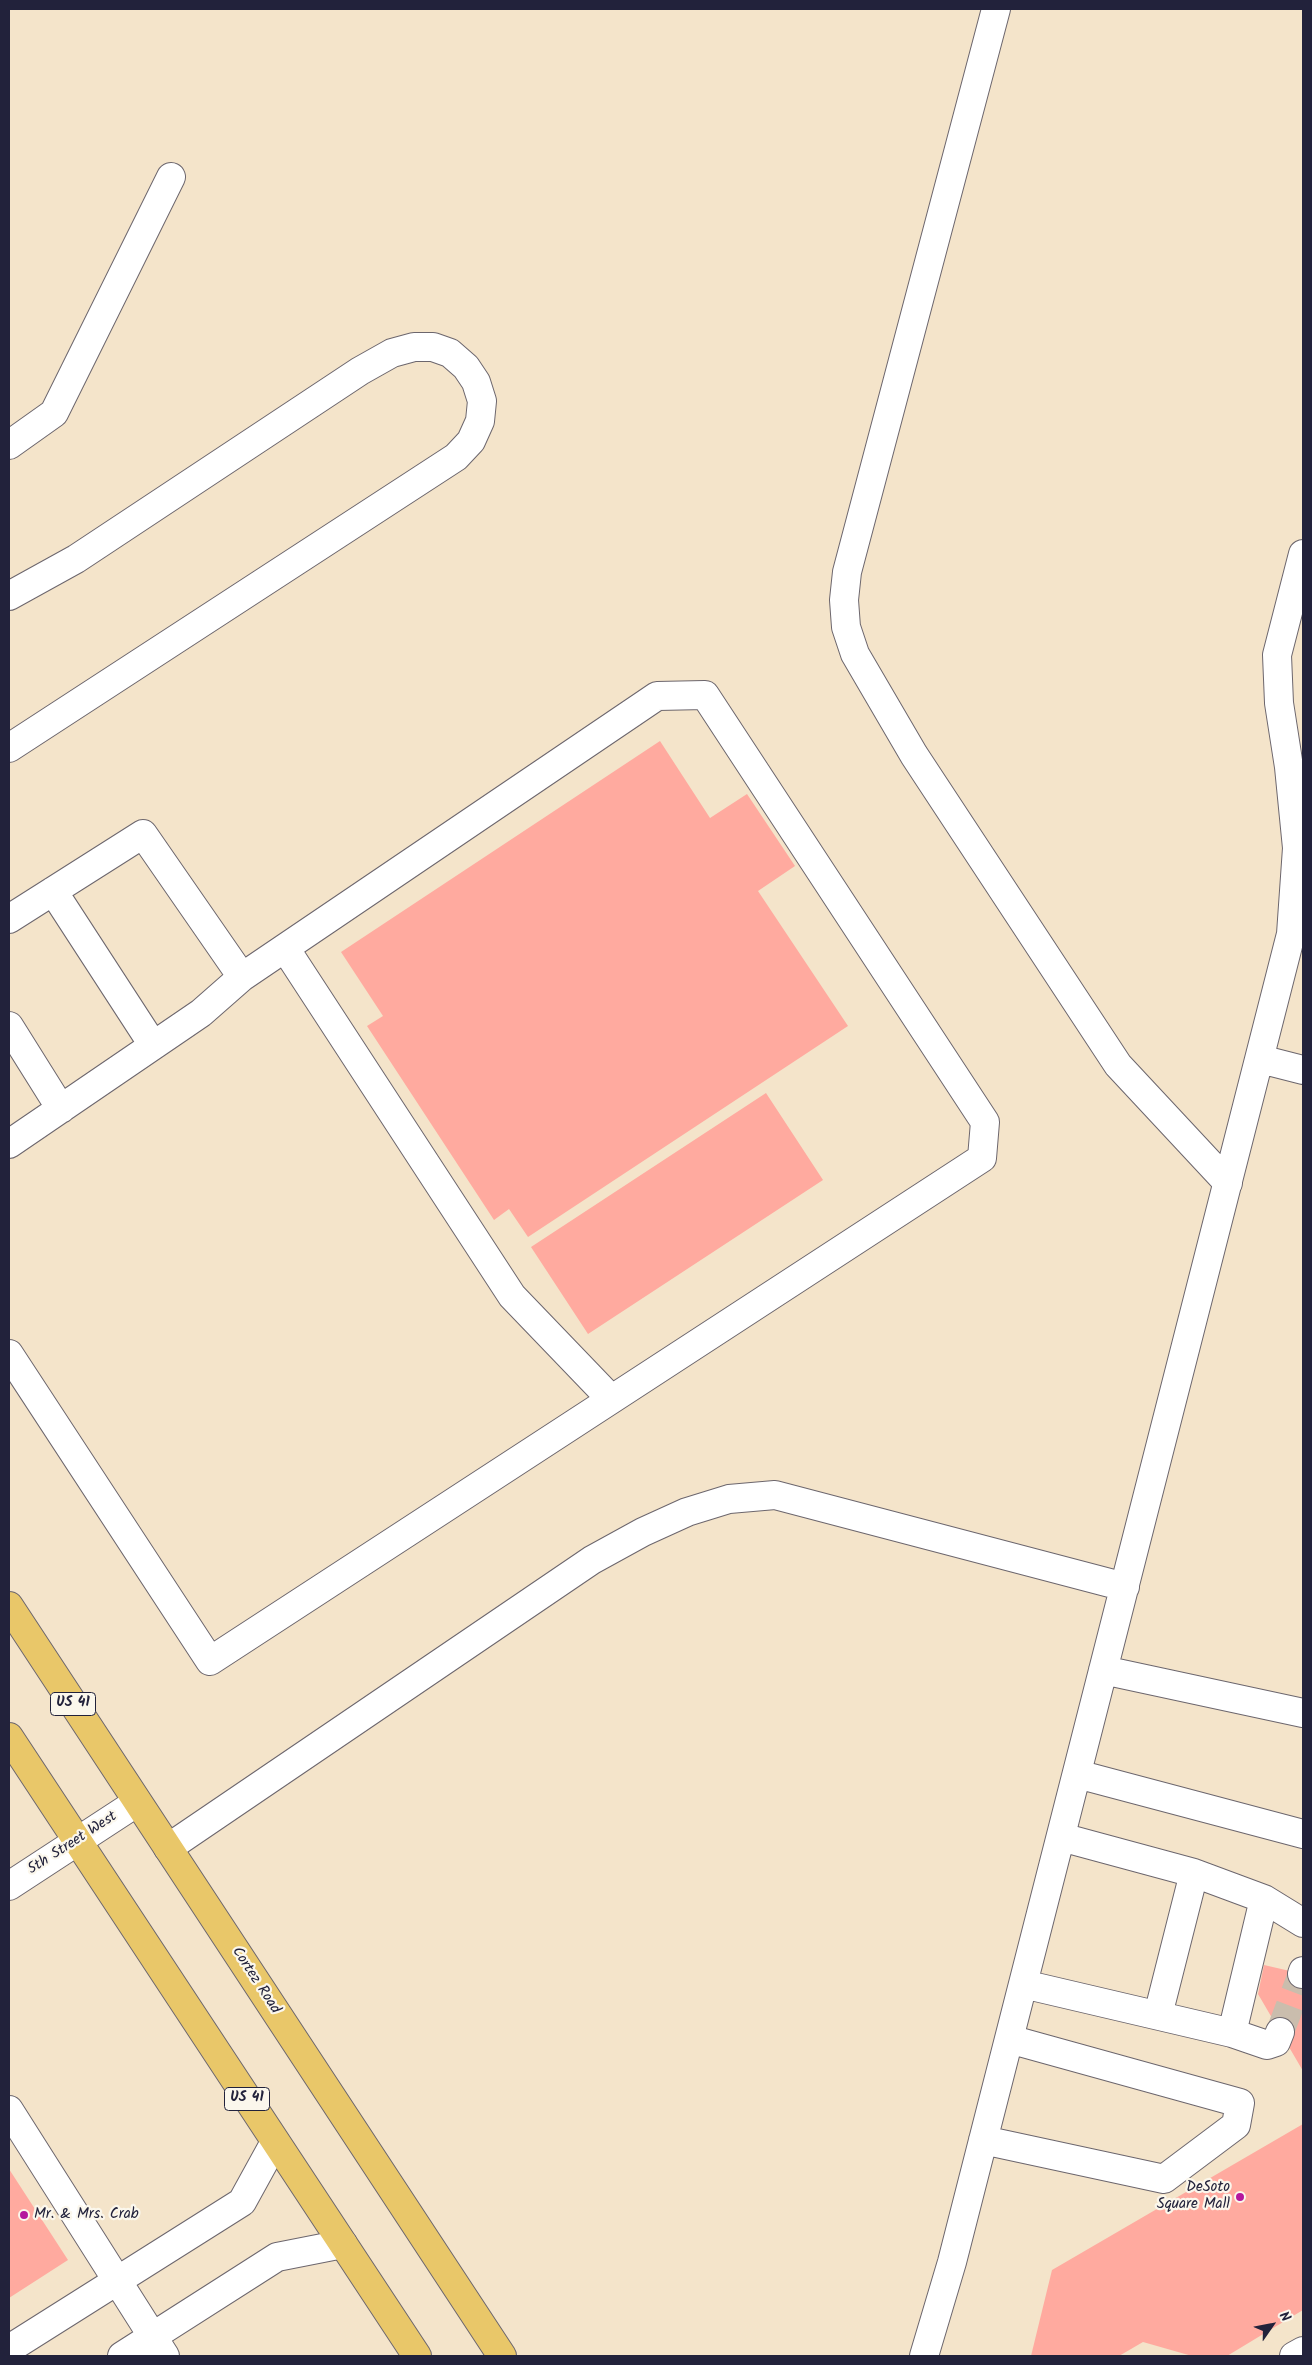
<!DOCTYPE html>
<html>
<head>
<meta charset="utf-8">
<style>
  body { margin:0 }
  #map { position:relative; width:1312px; height:2365px; overflow:hidden; background:#f4e4ca; font-family:Kalam,sans-serif }
  canvas { display:block }
  .frame { position:absolute; inset:0; border:10px solid #22223b; pointer-events:none }
  .north { position:absolute; left:1247px; top:2300px; width:50px; height:50px; -webkit-text-stroke:4px #fbf7ec; paint-order:stroke; rotate:57deg; font-size:14px; font-weight:700; line-height:20px; text-align:center; color:#22223b }
  .north::after { content:''; display:block; margin:auto; width:18px; height:22px; background:#22223b; clip-path:polygon(50% 0,100% 100%,50% 72%,0 100%) }
</style>
</head>
<body>
<div id="map">
<canvas width="1312" height="2365"></canvas>
<div class="frame"></div>
<div class="north">N</div>
</div>
<script>
const ctx = document.querySelector('canvas').getContext('2d');
ctx.lineJoin = 'round';
function paint(path, color) { ctx.fillStyle = color; ctx.fill(path, 'evenodd'); }
const shape = rows => new Path2D(rows.map(r => 'M' + r).join(''));
function strokePath(path, color, width, dash) { ctx.strokeStyle = color; ctx.lineWidth = width; ctx.lineCap = dash ? 'butt' : 'round'; ctx.setLineDash(dash || []); ctx.stroke(path); }
function drawText(font, color, halo, rows, align = 'center') {
  ctx.font = font + ' Kalam,sans-serif'; ctx.lineWidth = 4.5; ctx.setLineDash([]); ctx.textBaseline = 'middle'; ctx.strokeStyle = halo; ctx.fillStyle = color; for (const [text, x, y, turn = 0] of rows) {
    ctx.save(); ctx.translate(x, y); ctx.rotate((+turn || 0) * Math.PI / 180); ctx.textAlign = isNaN(turn) ? turn : align; if (halo) ctx.strokeText(text, 0, 0); ctx.fillText(text, 0, 0); ctx.restore();
  }
}
paint(shape([
  [660,741,710,818,747,794,795,866,758,891,848,1026,528,1237,509,1209,494,1220,367,1026,383,1016,341,952],
  [766,1093,823,1180,588,1334,531,1247],
  [1264,1965,1303,1974,1303,2071,1258,1994],
  [1303,2124,1303,2310,1227,2356,1192,2356,1143,2342,1119,2356,1031,2356,1052,2270],
  [9,2169,68,2260,9,2298]
]), '#ffaa9f');
strokePath(shape([
  [1280,2032,1302,1974]
]), '#cabdad', 28, [28, 14]);
const minor = shape([
  [996,9,847,572,844,600,846,627,855,654,914,755,1118,1065,1228,1183],
  [9,445,54,413,171,177],
  [9,596,76,559,360,371,392,353,414,347,433,347,450,353,466,367,476,382,482,401,480,421,471,441,456,457,9,748],
  [53,891,153,1045],
  [9,919,143,834,242,977],
  [285,948,512,1296,611,1399],
  [9,1026,61,1109],
  [1260,1059,1303,1070],
  [9,1144,201,1013,242,977,657,696,705,695,985,1122,982,1158,210,1661,9,1354],
  [1103,1670,1303,1713],
  [1077,1774,1303,1834],
  [1061,1837,1194,1873,1264,1899,1303,1923],
  [168,1848,592,1560,643,1532,687,1512,729,1499,775,1495,1125,1587],
  [9,1886,136,1803],
  [1302,1974,1303,1971],
  [1023,1984,1232,2033,1267,2045,1276,2042,1280,2032],
  [1158,2015,1194,1873],
  [1232,2033,1264,1899],
  [9,2110,165,2356],
  [983,2140,1164,2179,1236,2125,1240,2103,1009,2039],
  [9,2349,242,2202,275,2142],
  [122,2356,277,2257,343,2244],
  [924,2356,952,2262,1291,934,1297,848,1289,767,1279,703,1277,655,1303,554],
  [1294,2356,1303,2351]
]);
const major = shape([
  [9,1606,502,2356],
  [9,1737,417,2356]
]);
strokePath(minor, '#6c666d', 30);
strokePath(major, '#6c666d', 30);
strokePath(minor, '#fff', 28);
strokePath(major, '#e9c769', 28);
for (const [x, y, r, color] of [
  [1240,2197,5,"#b5179e"],
  [24,2215,5,"#b5179e"]
]) { const dot = new Path2D(); dot.arc(x, y, r, 0, 2 * Math.PI); ctx.fillStyle = color; ctx.fill(dot); strokePath(dot, '#fbf7ec', 2); }
for (const [x, y, w] of [
  [73,1704,45],
  [247,2099,45]
]) { const box = new Path2D(); box.roundRect(x - w / 2, y - 11.5, w, 23, 4); ctx.fillStyle = '#fbf7ec'; ctx.fill(box); strokePath(box, '#22223b', 1); }
drawText('bold 14px', '#22223b', null, [
  ["US 41",73,1704],
  ["US 41",247,2099]
]);
drawText('15px', '#22223b', '#fbf7ec', [
  ["5th Street West",73,1844,-33],
  ["Cortez Road",255,1981,57]
]);
drawText('15px', '#22223b', '#fbf7ec', [
  ["DeSoto",1230,2188],
  ["Square Mall",1230,2205],
  ["Mr. & Mrs. Crab",34,2215,"left"]
], 'right');
</script>
</body>
</html>
